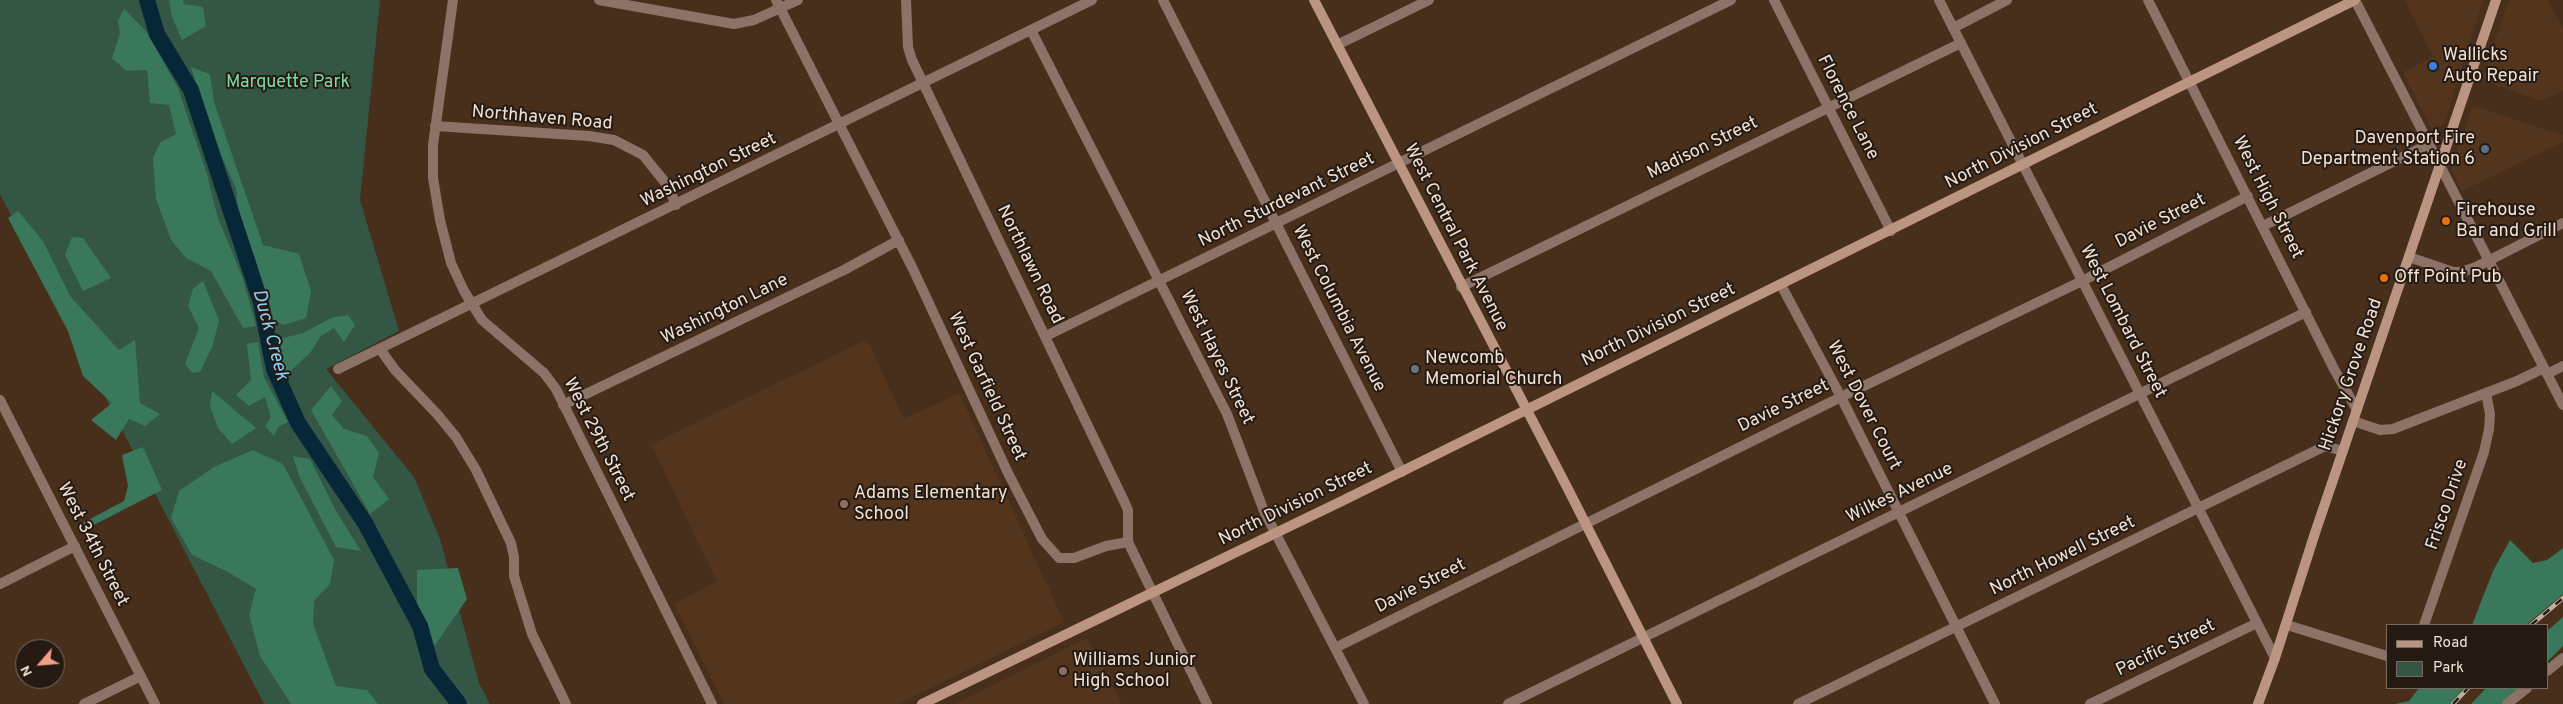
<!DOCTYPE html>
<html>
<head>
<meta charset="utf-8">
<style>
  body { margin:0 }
  #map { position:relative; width:2563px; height:704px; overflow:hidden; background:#472f1c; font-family:Overpass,sans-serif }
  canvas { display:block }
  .legend { position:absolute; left:2386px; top:624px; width:162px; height:65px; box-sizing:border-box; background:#251a12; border:1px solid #776a60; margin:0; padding:6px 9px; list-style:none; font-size:15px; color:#f1e2d6 }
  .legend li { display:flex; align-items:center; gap:10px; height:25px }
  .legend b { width:25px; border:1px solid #776a60 }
  .north { position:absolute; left:15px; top:639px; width:50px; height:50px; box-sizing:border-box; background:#251a12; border:1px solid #776a60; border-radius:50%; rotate:243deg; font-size:14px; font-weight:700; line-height:20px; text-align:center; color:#f1e2d6 }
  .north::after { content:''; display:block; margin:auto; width:18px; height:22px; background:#f39f85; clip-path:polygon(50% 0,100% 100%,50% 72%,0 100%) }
</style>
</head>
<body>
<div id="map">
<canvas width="2563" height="704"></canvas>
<ul class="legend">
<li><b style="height:6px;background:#bc9482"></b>Road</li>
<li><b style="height:14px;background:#345645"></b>Park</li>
</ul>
<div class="north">N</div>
</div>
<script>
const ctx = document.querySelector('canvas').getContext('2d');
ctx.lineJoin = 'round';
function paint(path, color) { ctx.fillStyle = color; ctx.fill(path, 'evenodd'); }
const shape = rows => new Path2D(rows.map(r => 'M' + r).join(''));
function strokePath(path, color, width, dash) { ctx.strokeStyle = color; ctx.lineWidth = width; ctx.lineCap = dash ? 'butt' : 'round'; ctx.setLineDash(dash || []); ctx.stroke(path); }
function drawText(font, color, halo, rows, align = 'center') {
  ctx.font = font + ' Overpass,sans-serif'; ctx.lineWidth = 4; ctx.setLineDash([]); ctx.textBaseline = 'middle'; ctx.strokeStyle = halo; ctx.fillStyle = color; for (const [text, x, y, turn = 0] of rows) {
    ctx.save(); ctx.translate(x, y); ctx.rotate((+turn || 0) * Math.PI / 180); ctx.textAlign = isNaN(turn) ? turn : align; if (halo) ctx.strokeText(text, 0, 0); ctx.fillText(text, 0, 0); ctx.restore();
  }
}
paint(shape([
  [2404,0,2483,0,2444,124,2433,131,2403,72,2433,57],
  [2509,0,2548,0,2563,29,2563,91,2541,101,2482,80],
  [2473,106,2563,135,2563,142,2462,191,2451,169],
  [867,339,904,419,959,393,1064,622,898,704,724,704,674,604,717,581,651,445],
  [1087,638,1122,704,954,704]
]), '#53351d');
paint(shape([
  [0,0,380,0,360,200,399,331,326,369,414,477,440,539,479,683,490,704,264,704,0,194]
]), '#345645');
paint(shape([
  [169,0,183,0,184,4,203,7,206,26,182,40,172,17],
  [124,9,146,31,178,88,207,174,217,215,243,279,256,326,243,328,211,271,186,258,171,240,156,199,153,157,161,142,176,134,169,105,150,103,147,70,126,71,112,58,120,33,118,21],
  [191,67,210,74,214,102,263,245,299,254,311,291,306,318,284,325,272,320,254,255,239,222,236,188,212,136],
  [18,211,43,241,70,296,89,317,119,350,135,340,140,403,160,414,145,426,129,419,116,440,91,420,112,403,83,376,68,331,8,218],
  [72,237,83,238,111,278,83,291,65,255],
  [203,281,219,320,213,345,200,372,192,373,185,364,199,328,188,306,193,289],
  [348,315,355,325,344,342,334,328,321,336,310,353,286,375,275,340,303,333,331,318],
  [258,342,264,377,288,422,278,427,274,436,265,426,271,417,265,397,249,406,236,395,251,380,247,344],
  [331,386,342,401,332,415,344,429,367,436,379,453,373,477,389,499,370,514,311,410],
  [212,391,256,428,232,444,218,428,210,406],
  [143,447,162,490,80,532,77,526,124,501,128,486,122,455],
  [253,450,283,464,334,560,330,584,314,601,313,624,336,686,367,690,378,704,291,704,260,656,249,615,256,589,228,572,192,555,171,518,179,491,214,467],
  [293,456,310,459,336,511,361,551,336,547,300,478],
  [2510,540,2533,563,2547,560,2563,548,2563,594,2526,625,2472,625,2493,571],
  [458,568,467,599,433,648,417,603,417,570],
  [2563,617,2563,646,2547,662,2547,631],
  [2419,688,2464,688,2450,704,2395,704,2409,701],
  [2486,688,2519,688,2502,704,2471,704]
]), '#39785a');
strokePath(shape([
  [147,0,157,34,191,90,261,303,274,369,298,423,365,523,420,626,432,669,459,704]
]), '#062738', 16);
strokePath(shape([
  [453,0,433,145,433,178,440,220,451,263,464,291,482,320,544,373,556,389,712,704],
  [599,0,734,24,754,20,798,0],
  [776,0,913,269,1008,473,1042,539,1059,558,1074,558,1106,546,1128,542],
  [906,0,908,47,912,60,1124,501,1128,510,1128,542,1207,704],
  [1163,0,1402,472],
  [1774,0,1891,231],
  [2148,0,2334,369,2357,410],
  [2355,0,2563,405],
  [1953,28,2007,0],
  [1031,30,1227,414,1264,511,1364,704],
  [1337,45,1429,0],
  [435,126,589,136,614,140,643,155,668,186,676,205],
  [2023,165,2275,658],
  [2263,226,2429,144],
  [2409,257,2453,272,2461,272,2476,267,2563,223],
  [1781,285,1841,397,1995,704],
  [1461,287,1961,43],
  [1046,336,1731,0],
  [380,349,395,370,437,414,456,437,476,470,511,543,514,557,514,576,532,634,566,704],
  [338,369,1092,0],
  [2547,374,2563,366],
  [0,400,155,704],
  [563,405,844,270,899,240],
  [2353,421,2380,430,2393,429,2517,381,2544,368],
  [0,584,75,546],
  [2287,625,2387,656],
  [2424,625,2484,452,2489,429,2490,414,2486,393],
  [1335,648,1841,397,2082,281,2248,196],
  [2547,671,2563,658],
  [84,704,141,676],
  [1508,704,2306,312],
  [1798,704,2325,446,2343,451],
  [2090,704,2257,623],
  [2507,704,2527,688]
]), '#8c7267', 10);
strokePath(shape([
  [1939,0,2023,165]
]), '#8c7267', 10);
strokePath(shape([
  [1314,0,1569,491,1677,704],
  [922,704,1344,500,2355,0],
  [2258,704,2275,658,2315,533,2496,0]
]), '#bc9482', 10);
const rail = shape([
  [2531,625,2563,598],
  [2453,704,2468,688]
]);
strokePath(rail, '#c0aea0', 4.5);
strokePath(rail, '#251a12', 2.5, [8]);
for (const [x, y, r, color] of [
  [2433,66,5,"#3f7fe0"],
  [2485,149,5,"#5c6f8a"],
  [2446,221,5,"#e8710a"],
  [2384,278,5,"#e8710a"],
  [1415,369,5,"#6b7280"],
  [844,504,5,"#8d6e63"],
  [1063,671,5,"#8d6e63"]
]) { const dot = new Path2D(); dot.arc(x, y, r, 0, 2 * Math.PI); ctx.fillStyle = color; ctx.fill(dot); strokePath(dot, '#251a12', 2); }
drawText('18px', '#f1e2d6', '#251a12', [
  ["Wallicks",2443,56],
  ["Auto Repair",2443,77],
  ["Davenport Fire",2475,139,"right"],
  ["Department Station 6",2475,160,"right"],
  ["Firehouse",2456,211],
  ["Bar and Grill",2456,232],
  ["Off Point Pub",2394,278],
  ["Newcomb",1425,359],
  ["Memorial Church",1425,380],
  ["Adams Elementary",854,494],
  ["School",854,515],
  ["Williams Junior",1073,661],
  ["High School",1073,682]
], 'left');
drawText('18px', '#7cd9ab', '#251a12', [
  ["Marquette Park",288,83]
]);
drawText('18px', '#f1e2d6', '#251a12', [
  ["Florence Lane",1847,108,63],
  ["Northhaven Road",542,119,5],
  ["North Division Street",2022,147,-27],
  ["Madison Street",1703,149,-26],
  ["Washington Street",709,171,-26],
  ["West High Street",2267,198,63],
  ["North Sturdevant Street",1287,201,-26],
  ["Davie Street",2161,222,-27],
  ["West Central Park Avenue",1455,238,63],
  ["Northlawn Road",1029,265,64],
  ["West Columbia Avenue",1338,309,63],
  ["Washington Lane",725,310,-26],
  ["West Lombard Street",2122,322,63],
  ["North Division Street",1659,326,-26],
  ["West Hayes Street",1216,358,64],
  ["Hickory Grove Road",2352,375,-71],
  ["West Garfield Street",986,387,65],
  ["West Dover Court",1863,406,63],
  ["Davie Street",1784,407,-26],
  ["West 29th Street",598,440,63],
  ["Wilkes Avenue",1900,494,-26],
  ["North Division Street",1296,505,-26],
  ["Frisco Drive",2448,505,-71],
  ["West 34th Street",92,545,63],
  ["North Howell Street",2063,557,-26],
  ["Davie Street",1421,587,-27],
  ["Pacific Street",2166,649,-26]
]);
drawText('italic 19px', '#8dd1f9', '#251a12', [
  ["Duck Creek",269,335,75]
]);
</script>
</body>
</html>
